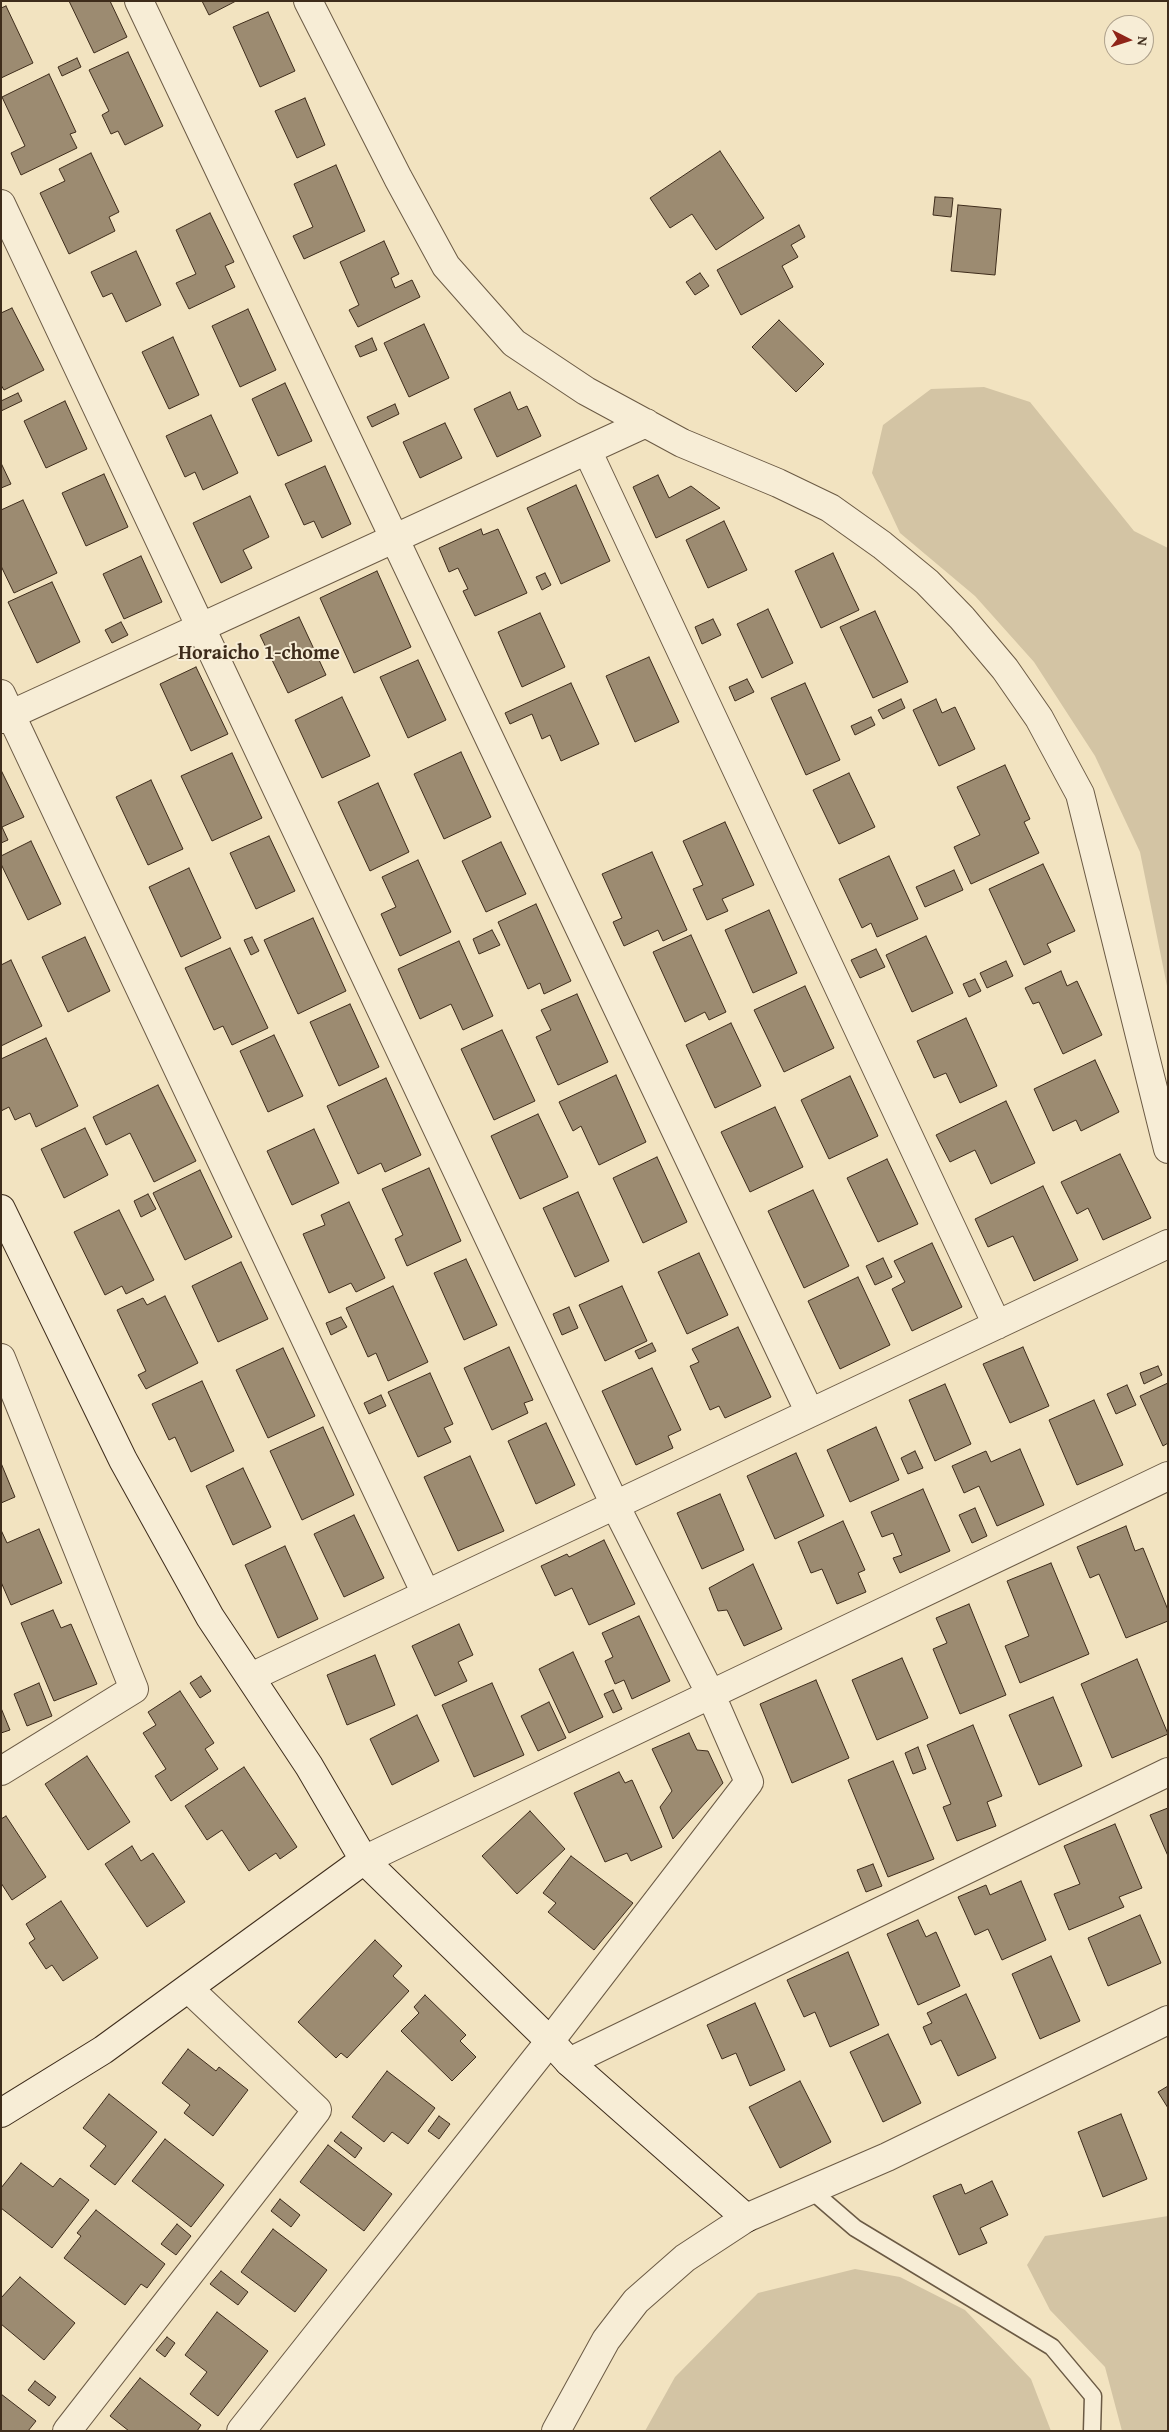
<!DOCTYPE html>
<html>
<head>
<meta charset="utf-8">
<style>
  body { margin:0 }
  #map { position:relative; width:1169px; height:2432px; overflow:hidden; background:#f2e3c0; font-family:"Gentium Book Plus",serif }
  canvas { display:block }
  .frame { position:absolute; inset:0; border:2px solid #3e2c1b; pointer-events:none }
  .north { position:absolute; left:1104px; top:15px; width:50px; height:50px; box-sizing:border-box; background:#f7edd6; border:1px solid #ada08b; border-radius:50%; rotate:95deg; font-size:14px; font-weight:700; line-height:20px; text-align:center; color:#3e2c1b }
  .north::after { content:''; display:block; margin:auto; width:18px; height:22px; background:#8f2418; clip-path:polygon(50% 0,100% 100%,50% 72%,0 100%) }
</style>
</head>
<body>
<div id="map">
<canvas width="1169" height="2432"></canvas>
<div class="frame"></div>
<div class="north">N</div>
</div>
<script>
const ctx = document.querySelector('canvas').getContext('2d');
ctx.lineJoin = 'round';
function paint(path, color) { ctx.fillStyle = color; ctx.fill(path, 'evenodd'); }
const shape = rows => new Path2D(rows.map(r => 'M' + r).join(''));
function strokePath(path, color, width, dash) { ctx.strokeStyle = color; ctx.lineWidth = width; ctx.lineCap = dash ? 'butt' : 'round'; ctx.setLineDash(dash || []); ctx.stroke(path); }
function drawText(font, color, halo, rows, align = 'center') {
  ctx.font = font + ' "Gentium Book Plus",serif'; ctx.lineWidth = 4; ctx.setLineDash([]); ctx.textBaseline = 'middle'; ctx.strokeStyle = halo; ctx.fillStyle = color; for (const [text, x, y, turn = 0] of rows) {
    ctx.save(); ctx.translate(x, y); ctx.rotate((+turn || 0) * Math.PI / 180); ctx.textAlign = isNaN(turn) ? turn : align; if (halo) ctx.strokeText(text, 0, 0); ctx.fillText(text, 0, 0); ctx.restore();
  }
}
paint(shape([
  [984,387,1030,402,1134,531,1168,548,1168,991,1140,852,1095,756,1034,662,975,596,900,533,872,473,883,425,931,389],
  [1168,2216,1168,2431,1122,2431,1105,2367,1050,2310,1027,2265,1045,2236],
  [855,2269,900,2277,965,2310,1031,2379,1051,2431,645,2431,675,2377,758,2293]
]), '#d3c4a4');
const building = shape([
  [69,1,110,1,127,37,94,53,69,1],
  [202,1,236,1,209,15,202,1],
  [6,6,33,63,1,78,1,8,6,6],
  [268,12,295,71,260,87,233,27,268,12],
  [128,52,163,126,125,145,118,131,111,134,102,115,109,111,89,70,128,52],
  [77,58,81,67,62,76,58,67,77,58],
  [49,74,76,132,70,134,77,148,21,175,11,153,25,146,2,97,49,74],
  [305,98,325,145,297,158,275,111,305,98],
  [720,151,764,218,716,250,692,214,670,228,650,198,720,151],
  [91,153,119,212,109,217,115,231,69,254,40,193,65,181,59,169,91,153],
  [336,165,365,231,304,259,293,236,313,227,294,184,336,165],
  [935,197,953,198,951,217,933,215,935,197],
  [958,205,1001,209,995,275,951,271,958,205],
  [210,213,234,262,225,266,235,287,189,309,176,283,196,274,176,230,210,213],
  [799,225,805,237,791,245,798,257,782,266,793,287,741,315,717,270,799,225],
  [384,241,399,274,391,278,395,288,412,280,420,297,358,327,349,310,359,305,340,262,384,241],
  [136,251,161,305,126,322,112,293,103,297,91,272,136,251],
  [700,273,709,286,695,295,686,282,700,273],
  [12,308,44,370,4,390,1,385,1,313,12,308],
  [248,309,276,370,240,387,212,326,248,309],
  [779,320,824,364,796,392,752,347,779,320],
  [424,324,449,378,409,397,384,343,424,324],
  [173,337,199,395,169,409,142,352,173,337],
  [372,338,377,350,360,357,355,346,372,338],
  [285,383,312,441,278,456,252,399,285,383],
  [510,392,518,410,527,406,541,436,497,457,474,409,510,392],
  [18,393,22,401,1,411,1,401,18,393],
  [65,401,87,449,46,468,24,421,65,401],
  [395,404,399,414,372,427,367,417,395,404],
  [211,415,238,473,203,490,195,472,185,477,166,436,211,415],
  [445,423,462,458,420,478,403,442,445,423],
  [1,463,11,484,1,488,1,463],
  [325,466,351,524,322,538,314,521,304,525,285,484,325,466],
  [104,474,128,527,86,546,62,493,104,474],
  [658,475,669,498,691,486,720,508,656,538,633,487,658,475],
  [576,485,610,561,561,584,527,508,576,485],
  [250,496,269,537,243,550,252,568,221,583,193,523,250,496],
  [23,500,57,573,14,593,1,566,1,510,23,500],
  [724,521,747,570,708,588,686,540,724,521],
  [481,529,483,535,498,529,527,593,475,616,463,591,468,589,458,568,449,572,439,548,481,529],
  [833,553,859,610,821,628,795,571,833,553],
  [141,556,162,602,124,619,103,574,141,556],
  [377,571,411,647,354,673,320,598,377,571],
  [545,573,551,585,542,590,536,577,545,573],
  [52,582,80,642,37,663,8,602,52,582],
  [768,609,793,663,762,678,737,624,768,609],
  [875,611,908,682,873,698,840,627,875,611],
  [540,613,565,667,522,687,498,632,540,613],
  [299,617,326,675,288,693,260,635,299,617],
  [713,619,721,635,702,644,695,627,713,619],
  [121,622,128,635,112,643,105,630,121,622],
  [649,657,679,722,635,742,606,676,649,657],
  [418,660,446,720,408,738,380,677,418,660],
  [196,667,228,734,191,751,160,684,196,667],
  [747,679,754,692,735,701,729,687,747,679],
  [571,683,599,744,561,761,550,735,542,739,532,714,510,724,505,713,571,683],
  [805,683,840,760,806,775,771,698,805,683],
  [342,697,370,756,322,778,295,720,342,697],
  [901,699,905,708,883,719,878,710,901,699],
  [936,699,942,713,955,707,975,749,939,766,913,710,936,699],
  [871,717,875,725,855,735,851,726,871,717],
  [461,752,491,817,444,839,414,774,461,752],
  [232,753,262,818,212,841,181,776,232,753],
  [1005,765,1030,819,1024,822,1039,853,971,884,954,847,980,835,957,787,1005,765],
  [1,770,24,817,2,827,8,840,1,843,1,770],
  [849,773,875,827,839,844,813,790,849,773],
  [151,780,183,849,148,865,116,797,151,780],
  [378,783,409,852,370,871,338,802,378,783],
  [725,822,754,885,722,899,728,911,707,920,693,889,703,885,683,841,725,822],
  [269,836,295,891,256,909,230,853,269,836],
  [31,841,61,904,28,920,1,864,1,856,31,841],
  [501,842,526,894,486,912,462,861,501,842],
  [652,852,687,930,663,941,658,930,624,946,613,922,622,918,602,874,652,852],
  [889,856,918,919,877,937,871,923,862,928,839,879,889,856],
  [418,860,451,932,400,956,381,914,396,907,382,877,418,860],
  [1043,864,1075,931,1047,944,1051,952,1024,965,989,889,1043,864],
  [189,868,221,938,181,957,149,887,189,868],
  [954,870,963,890,925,907,916,887,954,870],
  [536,904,571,981,544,994,540,983,528,989,498,922,536,904],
  [769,910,797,973,753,993,725,930,769,910],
  [313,918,346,991,298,1014,264,940,313,918],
  [492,930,500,945,479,954,473,939,492,930],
  [691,935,726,1012,709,1020,705,1012,685,1022,653,952,691,935],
  [926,936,953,993,912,1012,886,955,926,936],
  [85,937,110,991,68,1012,42,957,85,937],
  [252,937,259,951,251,955,244,940,252,937],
  [459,941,493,1016,463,1030,451,1004,420,1019,398,969,459,941],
  [230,948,268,1028,232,1045,223,1026,214,1030,185,968,230,948],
  [876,949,885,967,860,978,851,960,876,949],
  [11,960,42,1026,1,1046,1,965,11,960],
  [1006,961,1013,976,987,988,980,973,1006,961],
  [1061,971,1067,986,1077,981,1102,1035,1063,1054,1039,1002,1033,1004,1025,988,1061,971],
  [975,979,981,991,969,997,963,984,975,979],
  [805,986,834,1048,784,1072,754,1010,805,986],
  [577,994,608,1062,558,1085,536,1037,551,1030,541,1010,577,994],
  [350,1004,379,1067,339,1086,310,1022,350,1004],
  [966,1018,997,1086,960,1103,946,1073,934,1078,917,1041,966,1018],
  [731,1023,761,1086,715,1108,686,1045,731,1023],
  [502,1030,535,1101,494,1120,461,1049,502,1030],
  [274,1035,303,1096,268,1112,240,1051,274,1035],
  [46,1038,78,1106,36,1127,30,1113,15,1120,9,1107,1,1111,1,1059,46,1038],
  [1095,1060,1119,1112,1081,1131,1076,1120,1053,1131,1034,1089,1095,1060],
  [616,1075,646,1142,599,1165,581,1126,573,1131,559,1102,616,1075],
  [850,1076,878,1136,829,1159,801,1100,850,1076],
  [386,1078,421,1155,385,1172,381,1163,358,1174,327,1106,386,1078],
  [158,1085,196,1161,154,1182,130,1133,106,1145,93,1117,158,1085],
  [1006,1101,1035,1163,991,1184,975,1150,950,1162,936,1135,1006,1101],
  [775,1107,803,1167,750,1192,721,1132,775,1107],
  [538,1114,568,1177,520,1199,491,1136,538,1114],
  [85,1128,108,1175,64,1198,41,1149,85,1128],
  [314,1129,339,1183,292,1205,267,1151,314,1129],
  [1120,1154,1151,1218,1103,1240,1088,1208,1077,1214,1061,1182,1120,1154],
  [657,1157,687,1222,643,1243,613,1178,657,1157],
  [887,1159,918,1224,878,1242,847,1178,887,1159],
  [429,1168,461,1241,407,1266,395,1239,403,1235,382,1189,429,1168],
  [200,1170,232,1237,185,1260,153,1193,200,1170],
  [1043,1186,1078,1260,1034,1281,1013,1236,988,1247,975,1219,1043,1186],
  [813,1190,849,1266,804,1288,768,1211,813,1190],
  [578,1192,609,1261,575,1277,543,1208,578,1192],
  [148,1194,156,1209,141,1217,134,1201,148,1194],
  [349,1202,385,1278,356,1292,351,1283,329,1293,303,1234,325,1225,321,1215,349,1202],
  [119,1210,154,1280,126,1294,122,1286,105,1295,74,1232,119,1210],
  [932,1243,962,1307,912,1331,892,1289,905,1282,894,1261,932,1243],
  [699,1253,728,1315,687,1334,658,1272,699,1253],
  [883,1258,892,1277,875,1285,866,1266,883,1258],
  [466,1259,497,1325,464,1340,434,1273,466,1259],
  [241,1262,268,1319,218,1342,192,1286,241,1262],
  [858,1277,890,1345,840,1369,808,1301,858,1277],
  [393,1286,428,1362,388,1381,376,1353,368,1357,346,1308,393,1286],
  [622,1286,647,1341,605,1361,579,1305,622,1286],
  [165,1296,198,1363,146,1389,138,1375,146,1371,117,1310,143,1298,147,1305,165,1296],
  [569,1307,578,1328,562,1335,553,1314,569,1307],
  [341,1317,347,1327,331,1335,326,1323,341,1317],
  [738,1327,771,1397,725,1418,719,1406,710,1410,690,1366,699,1362,692,1349,738,1327],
  [652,1343,656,1351,639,1359,635,1351,652,1343],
  [509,1347,533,1400,524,1403,528,1413,492,1430,464,1368,509,1347],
  [1023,1347,1049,1406,1010,1423,983,1364,1023,1347],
  [283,1348,315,1416,268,1438,236,1370,283,1348],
  [1158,1366,1162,1375,1144,1384,1140,1373,1158,1366],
  [652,1368,681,1430,668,1436,673,1448,636,1465,602,1391,652,1368],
  [430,1373,453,1424,444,1428,451,1442,418,1457,388,1392,430,1373],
  [202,1381,234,1451,191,1472,175,1437,169,1440,152,1404,202,1381],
  [1168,1383,1168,1443,1163,1446,1140,1396,1168,1383],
  [945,1384,971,1444,935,1461,909,1400,945,1384],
  [1127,1385,1136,1405,1116,1414,1107,1394,1127,1385],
  [381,1395,386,1406,369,1414,364,1403,381,1395],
  [1094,1400,1123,1465,1077,1485,1049,1420,1094,1400],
  [546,1423,575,1485,536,1504,508,1441,546,1423],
  [323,1427,354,1495,302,1520,270,1451,323,1427],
  [876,1427,899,1480,850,1502,827,1450,876,1427],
  [1020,1449,1044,1505,997,1526,979,1486,964,1493,952,1466,986,1451,991,1462,1020,1449],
  [915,1451,923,1468,908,1474,901,1458,915,1451],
  [796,1453,824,1516,775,1539,747,1476,796,1453],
  [470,1456,504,1531,458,1551,424,1477,470,1456],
  [1,1463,15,1497,1,1503,1,1463],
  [243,1468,271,1527,233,1545,206,1486,243,1468],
  [923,1489,950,1551,900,1573,893,1558,902,1555,893,1533,882,1537,871,1512,923,1489],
  [720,1494,744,1550,702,1569,677,1513,720,1494],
  [975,1508,987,1536,972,1543,959,1515,975,1508],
  [354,1515,384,1578,344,1597,314,1534,354,1515],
  [843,1521,865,1570,858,1573,866,1592,837,1604,822,1569,811,1573,798,1542,843,1521],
  [1126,1526,1135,1551,1143,1548,1168,1610,1168,1621,1126,1638,1099,1574,1090,1578,1077,1547,1126,1526],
  [39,1529,62,1583,11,1605,1,1582,1,1530,7,1543,39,1529],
  [604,1540,635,1604,589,1625,572,1588,555,1596,541,1566,567,1554,569,1557,604,1540],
  [285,1546,318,1619,278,1638,245,1565,285,1546],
  [1051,1563,1089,1654,1020,1683,1005,1646,1029,1636,1007,1581,1051,1563],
  [753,1564,782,1629,744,1646,727,1610,718,1611,709,1588,753,1564],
  [969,1604,1006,1695,960,1714,933,1649,947,1643,936,1618,969,1604],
  [53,1610,61,1628,71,1624,97,1684,54,1701,21,1623,53,1610],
  [639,1616,670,1681,632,1699,624,1680,615,1684,605,1661,613,1657,602,1633,639,1616],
  [459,1624,473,1655,458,1662,467,1681,435,1696,412,1646,459,1624],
  [573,1652,603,1717,569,1733,539,1669,573,1652],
  [375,1655,395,1705,347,1725,327,1675,375,1655],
  [902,1658,928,1718,877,1740,852,1680,902,1658],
  [1137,1659,1168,1734,1112,1758,1081,1684,1137,1659],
  [201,1676,211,1691,200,1698,190,1683,201,1676],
  [816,1680,849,1758,792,1783,760,1704,816,1680],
  [39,1683,52,1716,27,1726,14,1694,39,1683],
  [492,1683,524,1755,474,1777,442,1705,492,1683],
  [613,1690,622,1709,613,1713,604,1694,613,1690],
  [180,1691,214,1743,205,1749,218,1769,171,1801,155,1776,166,1769,143,1733,156,1725,148,1712,180,1691],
  [1053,1697,1082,1766,1039,1785,1009,1715,1053,1697],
  [549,1702,566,1738,538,1751,521,1716,549,1702],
  [1,1708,10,1730,1,1733,1,1708],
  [417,1715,439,1761,392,1785,370,1739,417,1715],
  [973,1725,1002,1796,987,1802,996,1826,957,1841,943,1807,951,1804,927,1745,973,1725],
  [689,1733,697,1750,708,1751,723,1783,673,1839,660,1807,672,1791,652,1749,689,1733],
  [918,1747,926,1769,913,1774,905,1753,918,1747],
  [87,1756,130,1822,88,1850,45,1784,87,1756],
  [893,1761,934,1859,888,1877,848,1780,893,1761],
  [244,1767,297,1847,280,1859,276,1853,249,1871,222,1830,207,1840,185,1806,244,1767],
  [619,1772,625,1783,632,1780,662,1847,631,1861,627,1853,605,1862,574,1793,619,1772],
  [1168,1808,1168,1856,1150,1815,1168,1808],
  [530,1811,565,1849,517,1894,482,1856,530,1811],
  [6,1816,46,1877,12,1900,1,1883,1,1819,6,1816],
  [1115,1824,1142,1888,1119,1897,1124,1907,1069,1930,1054,1894,1080,1884,1064,1846,1115,1824],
  [132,1846,141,1861,153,1853,185,1902,147,1927,105,1864,132,1846],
  [571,1856,633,1903,594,1950,548,1912,556,1903,543,1893,571,1856],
  [873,1864,882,1886,866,1892,857,1870,873,1864],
  [1021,1881,1046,1940,1002,1960,988,1929,975,1935,958,1897,986,1885,990,1895,1021,1881],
  [61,1901,98,1958,63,1981,52,1965,46,1969,29,1943,35,1939,26,1924,61,1901],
  [1140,1915,1161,1963,1108,1986,1088,1938,1140,1915],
  [918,1920,926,1937,936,1932,960,1986,918,2005,887,1934,918,1920],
  [375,1940,402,1966,393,1976,409,1991,347,2058,341,2053,336,2058,298,2022,375,1940],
  [848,1952,879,2025,830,2047,815,2012,804,2017,787,1980,848,1952],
  [1051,1956,1080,2021,1040,2039,1012,1974,1051,1956],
  [966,1994,996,2058,958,2076,941,2040,931,2045,923,2027,932,2023,927,2013,966,1994],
  [425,1995,466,2035,460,2041,476,2057,452,2081,401,2031,419,2013,414,2007,425,1995],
  [755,2003,785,2070,750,2086,736,2053,722,2059,707,2025,755,2003],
  [888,2034,921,2103,883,2122,850,2052,888,2034],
  [188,2049,216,2071,219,2067,248,2090,213,2136,184,2113,190,2105,162,2083,188,2049],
  [387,2071,435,2108,408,2144,392,2132,384,2142,352,2117,387,2071],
  [800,2081,831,2142,780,2168,749,2107,800,2081],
  [1168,2086,1168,2108,1158,2092,1168,2086],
  [109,2094,157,2132,115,2185,90,2166,106,2146,83,2128,109,2094],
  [1121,2114,1147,2179,1103,2197,1078,2132,1121,2114],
  [439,2116,450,2124,439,2139,428,2131,439,2116],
  [341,2132,362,2148,355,2158,334,2141,341,2132],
  [165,2139,224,2185,191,2227,132,2181,165,2139],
  [328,2145,392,2194,364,2231,300,2182,328,2145],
  [21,2163,53,2187,60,2178,89,2200,52,2248,1,2208,1,2188,21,2163],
  [992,2181,1008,2215,980,2228,987,2243,959,2255,933,2196,961,2184,965,2194,992,2181],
  [280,2199,300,2215,291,2227,271,2211,280,2199],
  [96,2210,165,2264,147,2288,141,2284,125,2305,64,2258,81,2236,77,2233,96,2210],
  [177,2224,191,2236,176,2255,161,2244,177,2224],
  [273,2229,327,2270,295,2312,241,2272,273,2229],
  [221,2271,248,2292,238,2305,210,2284,221,2271],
  [20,2277,75,2323,44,2360,1,2324,1,2298,20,2277],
  [217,2312,268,2351,218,2416,190,2394,207,2372,185,2355,217,2312],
  [167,2337,175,2343,165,2357,156,2350,167,2337],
  [140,2378,201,2425,197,2431,129,2431,110,2416,140,2378],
  [35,2381,56,2397,49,2406,28,2390,35,2381],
  [1,2394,36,2421,28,2431,1,2431,1,2394]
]);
paint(building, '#9c8b71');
strokePath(building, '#3e2c1b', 1);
const lane = shape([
  [811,2190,855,2228,1052,2347,1093,2396,1092,2431]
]);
const street = shape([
  [139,1,810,1413],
  [308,1,398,178,446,266,514,343,586,391,682,443,778,483,830,508,882,545,927,582,962,618,1005,669,1039,718,1080,794,1168,1149],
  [1,204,615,1505,711,1695,749,1782,550,2041,241,2431],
  [587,450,997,1325],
  [1,694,426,1594],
  [1,719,646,423],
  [1,1358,134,1689,1,1771],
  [251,1677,1168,1244],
  [364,1860,1168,1476],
  [569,2062,1168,1772],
  [67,2431,317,2110,189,1989],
  [556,2431,606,2340,636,2301,685,2258,746,2218,887,2157,1168,2020]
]);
const secondary = shape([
  [1,1209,123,1460,210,1617,309,1766,364,1860,550,2041,569,2062,746,2218],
  [1,2113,103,2050,364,1860]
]);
strokePath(lane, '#6b5a44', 19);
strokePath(street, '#6b5a44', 30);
strokePath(secondary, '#3e2c1b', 30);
strokePath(lane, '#f7edd6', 16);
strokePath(street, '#f7edd6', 28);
strokePath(secondary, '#f7edd6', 28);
drawText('bold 20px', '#3e2c1b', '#f7edd6', [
  ["Horaicho 1-chome",259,654]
]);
</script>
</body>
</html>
